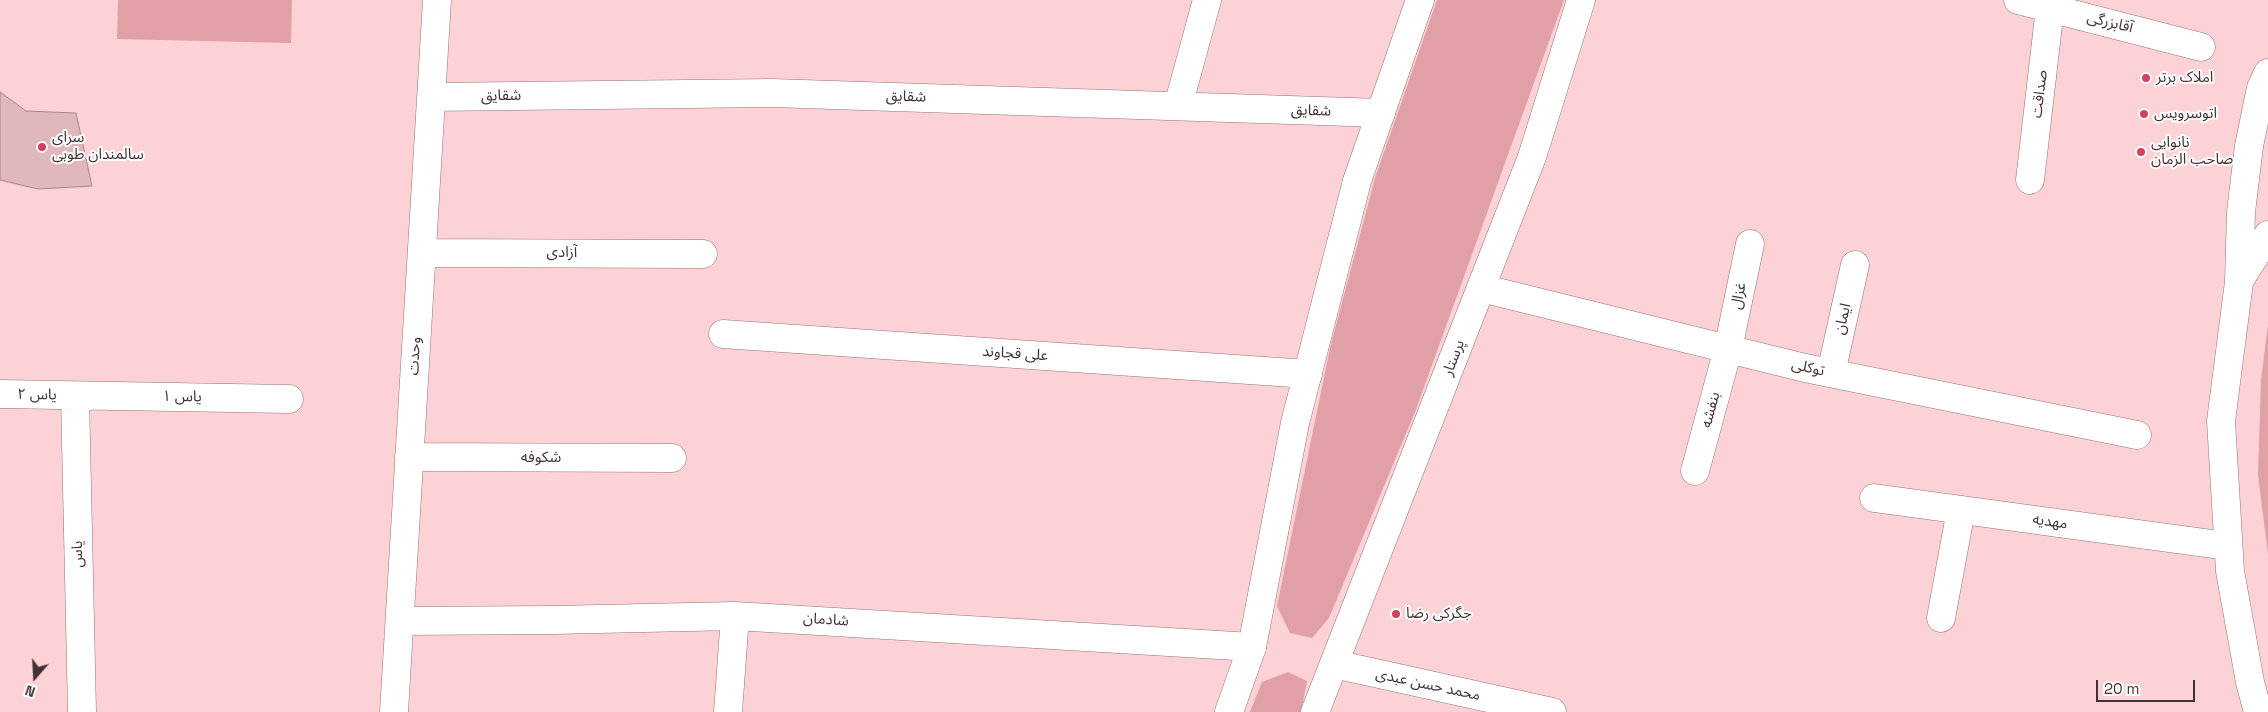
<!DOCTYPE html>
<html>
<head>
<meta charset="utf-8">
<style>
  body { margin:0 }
  #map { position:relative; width:2268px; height:712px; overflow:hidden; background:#fcd2d6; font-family:"Space Grotesk",sans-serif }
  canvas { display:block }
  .north { position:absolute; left:10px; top:652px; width:50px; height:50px; -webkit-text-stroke:4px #fff; paint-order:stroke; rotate:199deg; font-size:14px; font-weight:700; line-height:20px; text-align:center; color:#423234 }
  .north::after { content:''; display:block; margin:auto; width:18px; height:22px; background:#423234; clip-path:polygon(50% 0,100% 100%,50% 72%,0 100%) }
  .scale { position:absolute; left:2096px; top:680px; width:99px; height:22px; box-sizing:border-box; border:2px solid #423234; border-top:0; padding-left:6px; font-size:15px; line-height:18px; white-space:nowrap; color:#423234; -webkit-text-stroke:4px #fff; paint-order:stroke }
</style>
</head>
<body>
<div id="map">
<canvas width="2268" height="712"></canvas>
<div class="north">N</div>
<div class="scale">20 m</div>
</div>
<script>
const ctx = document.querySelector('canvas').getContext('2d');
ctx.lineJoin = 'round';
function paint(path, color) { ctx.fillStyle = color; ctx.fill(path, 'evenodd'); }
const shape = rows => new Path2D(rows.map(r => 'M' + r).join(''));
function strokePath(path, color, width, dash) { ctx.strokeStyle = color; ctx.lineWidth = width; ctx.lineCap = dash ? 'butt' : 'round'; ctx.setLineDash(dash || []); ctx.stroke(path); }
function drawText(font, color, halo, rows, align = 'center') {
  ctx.font = font + ' "Space Grotesk","Noto Sans Arabic",sans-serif'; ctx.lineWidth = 4; ctx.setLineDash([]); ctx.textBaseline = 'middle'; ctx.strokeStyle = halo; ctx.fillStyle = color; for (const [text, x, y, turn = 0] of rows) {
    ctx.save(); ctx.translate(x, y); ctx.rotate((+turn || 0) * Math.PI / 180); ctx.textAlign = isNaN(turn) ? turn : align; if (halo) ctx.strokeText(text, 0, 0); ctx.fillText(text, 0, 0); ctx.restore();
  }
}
paint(shape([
  [118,0,292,0,291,43,117,39],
  [1437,0,1564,0,1415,412,1329,618,1312,638,1290,633,1277,606,1330,348,1375,178],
  [2268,325,2268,554,2258,475,2261,380],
  [1288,672,1307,681,1301,712,1250,712,1262,682]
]), '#e0a0a6');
const building = shape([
  [0,92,26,111,76,113,92,186,38,189,0,180,0,92]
]);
paint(building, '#e0b8bb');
strokePath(building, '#ab8588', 1);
const street = shape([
  [2018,0,2201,47],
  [431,97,772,93,1381,113],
  [1178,106,1207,0],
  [2030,180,2050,8],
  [422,253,703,254],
  [1481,288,1805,368,2137,435],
  [723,334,1308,374],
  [1831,373,1855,265],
  [0,394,289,399],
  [75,396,82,712],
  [409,457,672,458],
  [1695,471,1728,349,1750,244],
  [1874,498,2227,546],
  [1941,618,1961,510],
  [400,621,553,620,735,616,1252,647],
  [1334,664,1552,712],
  [394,712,437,0],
  [728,712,735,616]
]);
const secondary = shape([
  [2239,281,2268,235],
  [1229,712,1252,647,1295,423,1357,181,1420,0],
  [1315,712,1532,157,1581,0],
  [2258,712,2250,682,2230,571,2221,421,2239,282,2241,212,2249,146,2261,88,2268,73]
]);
strokePath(street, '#967174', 29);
strokePath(secondary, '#967174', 29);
strokePath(street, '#fff', 28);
strokePath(secondary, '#fff', 28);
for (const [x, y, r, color] of [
  [2146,78,5,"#d2425f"],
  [2144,114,5,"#d2425f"],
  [42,147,5,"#d2425f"],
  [2141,152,5,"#d2425f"],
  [1396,614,5,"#d2425f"]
]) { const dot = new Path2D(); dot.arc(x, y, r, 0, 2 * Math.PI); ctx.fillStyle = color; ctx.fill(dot); strokePath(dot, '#fff', 2); }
drawText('15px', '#423234', '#fff', [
  ["آقابزرگی",2110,23,14],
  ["صداقت",2040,94,-83],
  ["شقایق",501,96,-1],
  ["شقایق",906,97,2],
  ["شقایق",1311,111,2],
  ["آزادی",562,253],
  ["غزال",1739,296,-78],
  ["ایمان",1843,319,-77],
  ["علی قجاوند",1015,354,4],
  ["وحدت",415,356,-87],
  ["پرستار",1454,358,-69],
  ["توکلی",1808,368,13],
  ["یاس ۲",37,395,1],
  ["یاس ۱",182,397,1],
  ["بنفشه",1711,410,-75],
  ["شکوفه",541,458],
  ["مهدیه",2050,522,8],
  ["یاس",78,554,-91],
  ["شادمان",826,620,4],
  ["محمد حسن عبدی",1428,685,12]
]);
drawText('15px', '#423234', '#fff', [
  ["املاک برتر",2156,78],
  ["اتوسرویس",2154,114],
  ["سرای",52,138],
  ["سالمندان طوبی",52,155],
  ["نانوایی",2151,143],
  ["صاحب الزمان",2151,160],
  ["جگرکی رضا",1406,614]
], 'left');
</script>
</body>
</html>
